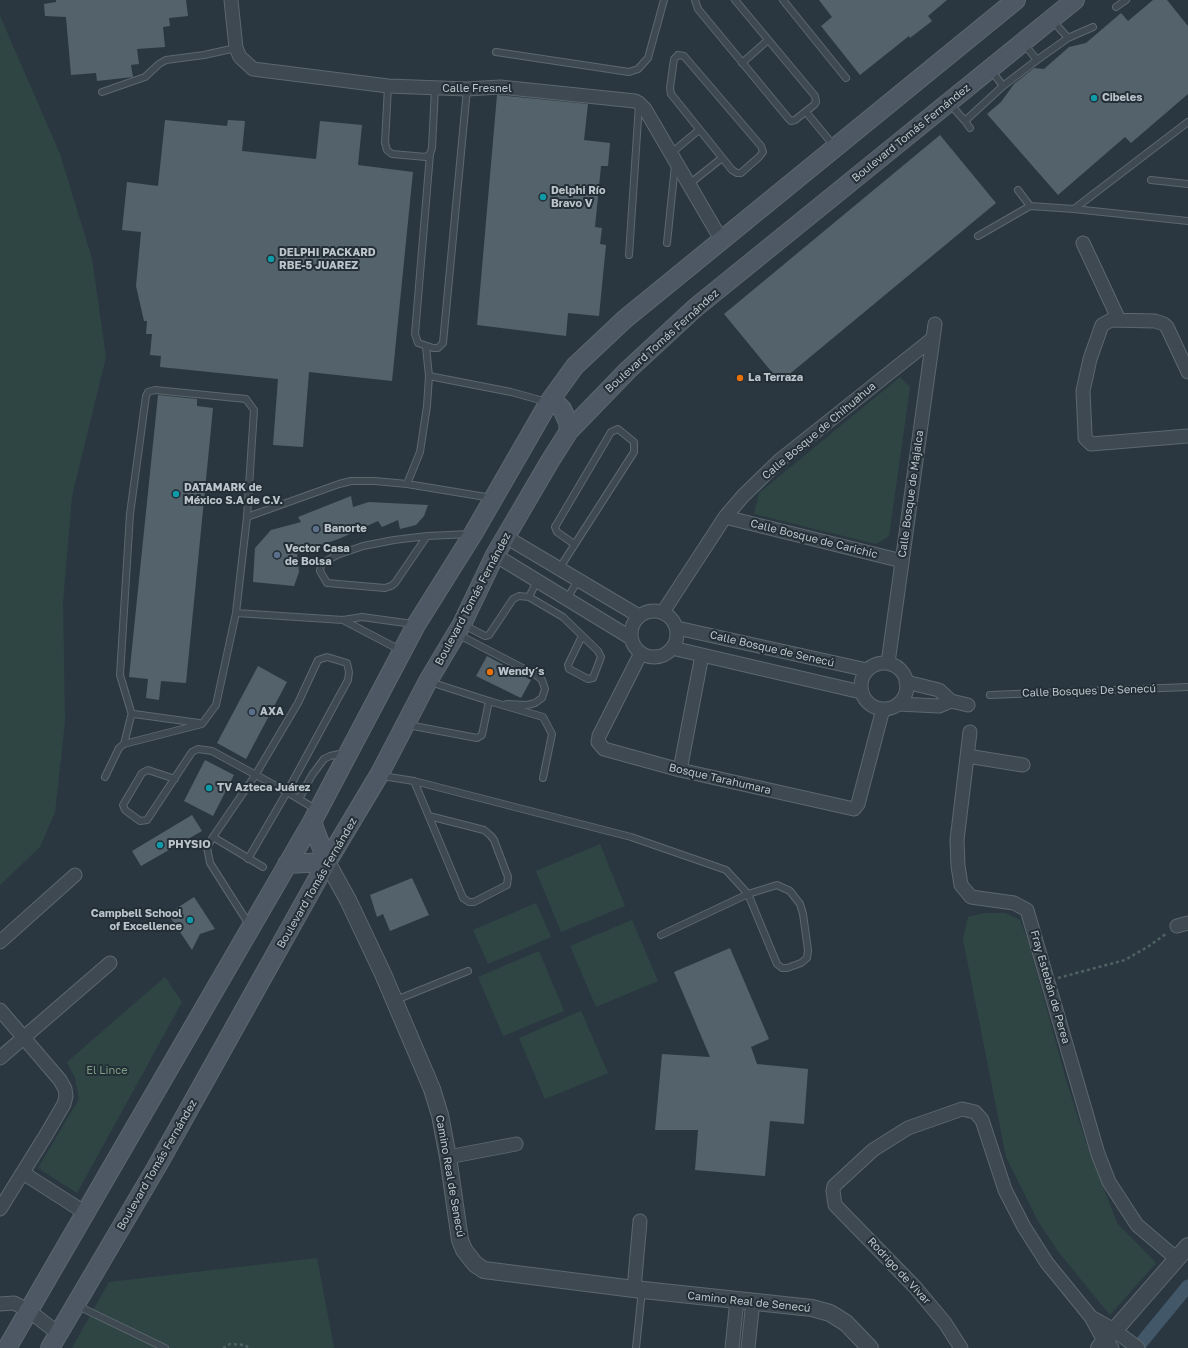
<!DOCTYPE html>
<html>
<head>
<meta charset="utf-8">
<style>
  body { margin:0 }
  canvas { display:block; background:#2a3741 }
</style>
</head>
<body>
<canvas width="1188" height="1348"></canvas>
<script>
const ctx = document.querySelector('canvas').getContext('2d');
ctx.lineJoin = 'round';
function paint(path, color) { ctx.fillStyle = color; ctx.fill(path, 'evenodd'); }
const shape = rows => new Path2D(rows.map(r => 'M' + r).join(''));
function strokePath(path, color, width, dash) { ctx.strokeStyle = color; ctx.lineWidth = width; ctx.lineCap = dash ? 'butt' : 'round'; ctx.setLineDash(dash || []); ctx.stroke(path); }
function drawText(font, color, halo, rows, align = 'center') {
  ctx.font = font + ' "Golos Text",sans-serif'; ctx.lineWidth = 4; ctx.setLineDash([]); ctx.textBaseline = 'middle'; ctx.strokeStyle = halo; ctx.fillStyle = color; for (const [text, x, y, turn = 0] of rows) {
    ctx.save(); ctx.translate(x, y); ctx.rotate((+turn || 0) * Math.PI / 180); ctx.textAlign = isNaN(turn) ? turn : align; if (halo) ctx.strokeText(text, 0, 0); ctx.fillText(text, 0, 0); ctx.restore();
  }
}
paint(shape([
  [0,16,60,154,92,259,106,357,72,496,63,602,65,722,55,812,40,847,0,885],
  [900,377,910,387,889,536,876,544,754,514,759,493],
  [600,844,625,906,561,932,536,871],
  [536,903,551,937,488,964,473,930],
  [985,913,1005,913,1020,920,1029,944,1066,1080,1086,1142,1117,1223,1156,1263,1110,1315,1057,1250,1038,1221,1006,1157,963,939,968,917],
  [632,920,658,981,596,1007,570,946],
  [539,951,564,1011,503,1036,478,977],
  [165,977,182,1002,77,1193,38,1168,79,1099,75,1078,67,1062],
  [581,1011,608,1073,545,1099,519,1038],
  [317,1258,334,1348,72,1348,109,1282]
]), '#2f4544');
strokePath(shape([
  [1137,1348,1188,1286]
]), '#425768', 13);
paint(shape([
  [56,0,186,0,188,16,169,18,170,26,163,27,165,47,137,49,139,64,131,65,133,77,97,81,96,73,71,75,66,17,45,16,44,4,56,2],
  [819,0,947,0,928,16,932,21,910,38,909,36,860,75,821,26,832,17],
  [1153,0,1167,0,1188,26,1188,94,1131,143,1125,137,1058,195,987,114,1001,102,1014,84,1034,68,1044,69,1069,47,1086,43,1121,13,1128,21],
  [497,95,588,104,584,140,610,143,608,166,601,166,595,227,602,228,600,244,606,245,599,316,568,313,566,336,477,325],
  [165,120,227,126,228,120,245,121,242,151,316,159,320,121,362,125,358,165,413,172,392,381,309,372,303,447,273,445,278,379,160,367,161,356,150,355,152,334,146,334,147,321,144,321,136,286,141,232,122,230,127,182,158,186],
  [940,135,996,203,780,382,724,314],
  [158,395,197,399,197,406,213,408,186,683,161,681,159,700,146,698,148,679,129,677],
  [351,496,353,507,369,502,428,505,424,516,416,525,400,529,398,520,382,527,378,521,341,538,297,554,299,572,294,586,253,582,255,548,271,530,301,522,298,517],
  [487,656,531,680,521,698,476,676],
  [258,666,287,682,246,759,217,743],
  [205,760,234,775,213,816,184,801],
  [192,815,202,831,141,866,132,851],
  [412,878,429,915,390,931,383,914,377,917,370,895],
  [194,897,215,929,200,934,192,950,168,914],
  [730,948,769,1039,751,1047,757,1064,808,1069,804,1124,770,1121,765,1176,695,1170,698,1130,655,1130,662,1054,710,1057,674,972]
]), '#54626b');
const service = shape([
  [695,0,698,9,788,118,791,121,795,120,814,105,816,102,815,96,735,0],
  [783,0,846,78],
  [1116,7,1126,0],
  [1052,20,1068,38],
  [1024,44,1037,60],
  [496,52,629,72,638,69,648,58,664,0],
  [678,55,684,56,761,146,763,152,759,157,741,173,737,173,732,170,671,94,670,88,674,59,678,55],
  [742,63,768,40],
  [991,70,1003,86],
  [388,86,385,143,387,150,392,154,426,157,430,154,432,148,435,88],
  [102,92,145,77,159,64,166,60,204,55,236,48],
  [950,104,965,121,1003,86,1037,60,1068,38,1093,27],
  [806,112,834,146],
  [965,121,970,128],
  [430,154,415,334,418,343,433,348,438,348,443,343,467,89],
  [670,154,699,130],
  [1151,180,1188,184],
  [688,185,722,158],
  [1018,190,1030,206],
  [1074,209,1188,221],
  [978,236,1030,206,1074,209,1188,122],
  [667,243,675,165],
  [629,255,639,104],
  [426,347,429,376],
  [407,484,420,452,427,406,429,376,511,392,547,402],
  [247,517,339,484,351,481,375,481,407,484,492,498],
  [427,536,395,583,391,586,385,588,327,583,320,571,321,564,337,555,363,546,394,540,427,536,470,534],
  [559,569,634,452,634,442,618,429,611,432,555,527,557,532,574,544],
  [529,597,537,581],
  [567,599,578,580],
  [236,613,343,620,362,617,413,624],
  [343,620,400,650],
  [464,625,485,636,489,635,513,599,519,596,529,597,563,617,598,651,601,657,593,678,588,679,569,669,568,665,582,636],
  [459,635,536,675,542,680,545,689,542,698,535,703,527,705,507,704],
  [430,682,489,701,543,717,552,734,543,778],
  [990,695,1188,687],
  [408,725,477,738,482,735,489,701],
  [124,744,131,716,134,714,199,723],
  [382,776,414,781,631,837,726,870,748,894,777,964,782,968,787,968,801,963,807,958,808,950,803,914,800,904,790,891,777,885,748,894,661,935],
  [105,777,119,748,124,744,202,724,216,705,236,613,247,517,254,410,246,399,155,390,148,392,146,396,130,514,120,675,132,715],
  [175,779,148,770,142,773,123,805,125,810,140,821,147,820,192,752,198,749,212,751,287,792,248,859],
  [414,781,463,898,469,902,474,902,507,885,508,877,494,840,491,836,484,830,429,816],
  [299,799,312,775,324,759,330,756,344,753],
  [213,837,207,847,210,863,250,926],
  [263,867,213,837,256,774,298,703,318,660,327,657,347,663,349,672,348,680,287,792,317,810],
  [396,1000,468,971],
  [78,1306,165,1348],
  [636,1348,642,1290]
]);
const minor = shape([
  [231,0,236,48,240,57,253,69,388,86,467,89,500,87,635,101,639,103,645,109,722,241],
  [1083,243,1119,320],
  [1188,372,1167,327,1164,324,1155,321,1111,320,1102,325,1090,359,1083,391,1085,434,1085,438,1091,444,1188,436],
  [725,517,902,561],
  [506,537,639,616],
  [495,555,631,638],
  '631 634a23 23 0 1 1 46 0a23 23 0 1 1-46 0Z',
  [663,612,725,517,743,496,780,460,932,339],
  [677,628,867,670],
  [672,648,861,692],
  [641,653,599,736,598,742,604,749,680,770,854,809,858,804,883,709],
  [888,663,935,324],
  '861 686a23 23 0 1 1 46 0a23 23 0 1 1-46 0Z',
  [906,682,939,690,951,701,968,705],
  [898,704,939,706,951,701],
  [970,732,957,840,958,866,961,885,971,897,1014,903,1027,910,1098,1154,1109,1182,1137,1225,1177,1259],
  [967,756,1023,765],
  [680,770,702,655],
  [1177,926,1188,923],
  [0,942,75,875],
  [0,1010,60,1080,65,1089,66,1096,64,1104,46,1135,0,1209],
  [0,1058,110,963],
  [448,1157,516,1144],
  [23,1173,84,1212],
  [634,1289,640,1221],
  [0,1304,14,1303,28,1310,59,1334],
  [1091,1317,1114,1330,1138,1348],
  [732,1348,737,1300],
  [748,1348,753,1301],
  [961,1348,945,1323,915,1287,835,1205,833,1191,834,1186,873,1150,908,1128,962,1109,975,1112,982,1120,1005,1190,1024,1227,1047,1263,1091,1317,1104,1341,1112,1348]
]);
const tertiary = shape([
  [327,862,348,900,383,974,432,1089,440,1115,448,1157,460,1240,464,1250,475,1264,484,1270,634,1289,812,1308,830,1313,846,1323,870,1348],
  [1099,1348,1188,1246]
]);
const secondary = shape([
  [549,402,558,405,562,409,568,422,569,431],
  [287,864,327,862,312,822],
  [7,1348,312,822,416,625,473,534,549,402,575,366,625,319,1016,0],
  [50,1348,156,1168,327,862,379,775,428,681,462,624,495,555,550,461,569,431,628,370,695,308,1075,0]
]);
strokePath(service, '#5c676e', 8);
strokePath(minor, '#5c676e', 15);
strokePath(tertiary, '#5c676e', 18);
strokePath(secondary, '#5c676e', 20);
strokePath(shape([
  [1058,978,1125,960,1149,946,1167,933],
  [223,1348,230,1344,245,1345,249,1348]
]), '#4f6262', 2.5, [3, 3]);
strokePath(service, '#3e4951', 6);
strokePath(minor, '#3e4951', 13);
strokePath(tertiary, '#3e4951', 16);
strokePath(secondary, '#4d5864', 18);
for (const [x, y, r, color] of [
  [1094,98,4,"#0f9aa8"],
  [543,197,4,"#0f9aa8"],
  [271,259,4,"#0f9aa8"],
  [740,378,4,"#e8710a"],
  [176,494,4,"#0f9aa8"],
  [316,529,4,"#5c6f8a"],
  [277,555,4,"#5c6f8a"],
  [490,672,4,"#e8710a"],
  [252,712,4,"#5c6f8a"],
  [209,788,4,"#0f9aa8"],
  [160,845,4,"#0f9aa8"],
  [190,920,4,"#0f9aa8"]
]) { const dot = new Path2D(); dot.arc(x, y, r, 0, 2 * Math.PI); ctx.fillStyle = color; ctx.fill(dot); strokePath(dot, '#232e36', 1.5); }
drawText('11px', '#bbc4cb', '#232e36', [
  ["Calle Fresnel",477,89],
  ["Boulevard Tomás Fernández",911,133,-39],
  ["Boulevard Tomás Fernández",662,341,-42],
  ["Calle Bosque de Chihuahua",819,431,-40],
  ["Calle Bosque de Majalca",911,494,-82],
  ["Calle Bosque de Carichic",814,539,14],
  ["Boulevard Tomás Fernández",473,599,-62],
  ["Calle Bosque de Senecú",772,649,13],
  ["Calle Bosques De Senecú",1089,691,-2],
  ["Bosque Tarahumara",720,779,13],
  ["Boulevard Tomás Fernández",317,883,-60],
  ["Fray Estebán de Perea",1050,987,74],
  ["Boulevard Tomás Fernández",157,1165,-60],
  ["Camino Real de Senecú",450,1176,80],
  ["Rodrigo de Vivar",899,1271,47],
  ["Camino Real de Senecú",749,1302,6]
]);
drawText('bold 11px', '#bbc4cb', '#232e36', [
  ["Cibeles",1102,98],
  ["Delphi Río",551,191],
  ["Bravo V",551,204],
  ["DELPHI PACKARD",279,253],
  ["RBE-5 JUAREZ",279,266],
  ["La Terraza",748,378],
  ["DATAMARK de",184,488],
  ["México S.A de C.V.",184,501],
  ["Banorte",324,529],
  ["Vector Casa",285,549],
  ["de Bolsa",285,562],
  ["Wendy´s",498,672],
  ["AXA",260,712],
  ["TV Azteca Juárez",217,788],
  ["PHYSIO",168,845],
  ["Campbell School",182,914,"right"],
  ["of Excellence",182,927,"right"]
], 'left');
drawText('11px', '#7c9e80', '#232e36', [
  ["El Lince",107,1071]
]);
</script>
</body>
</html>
